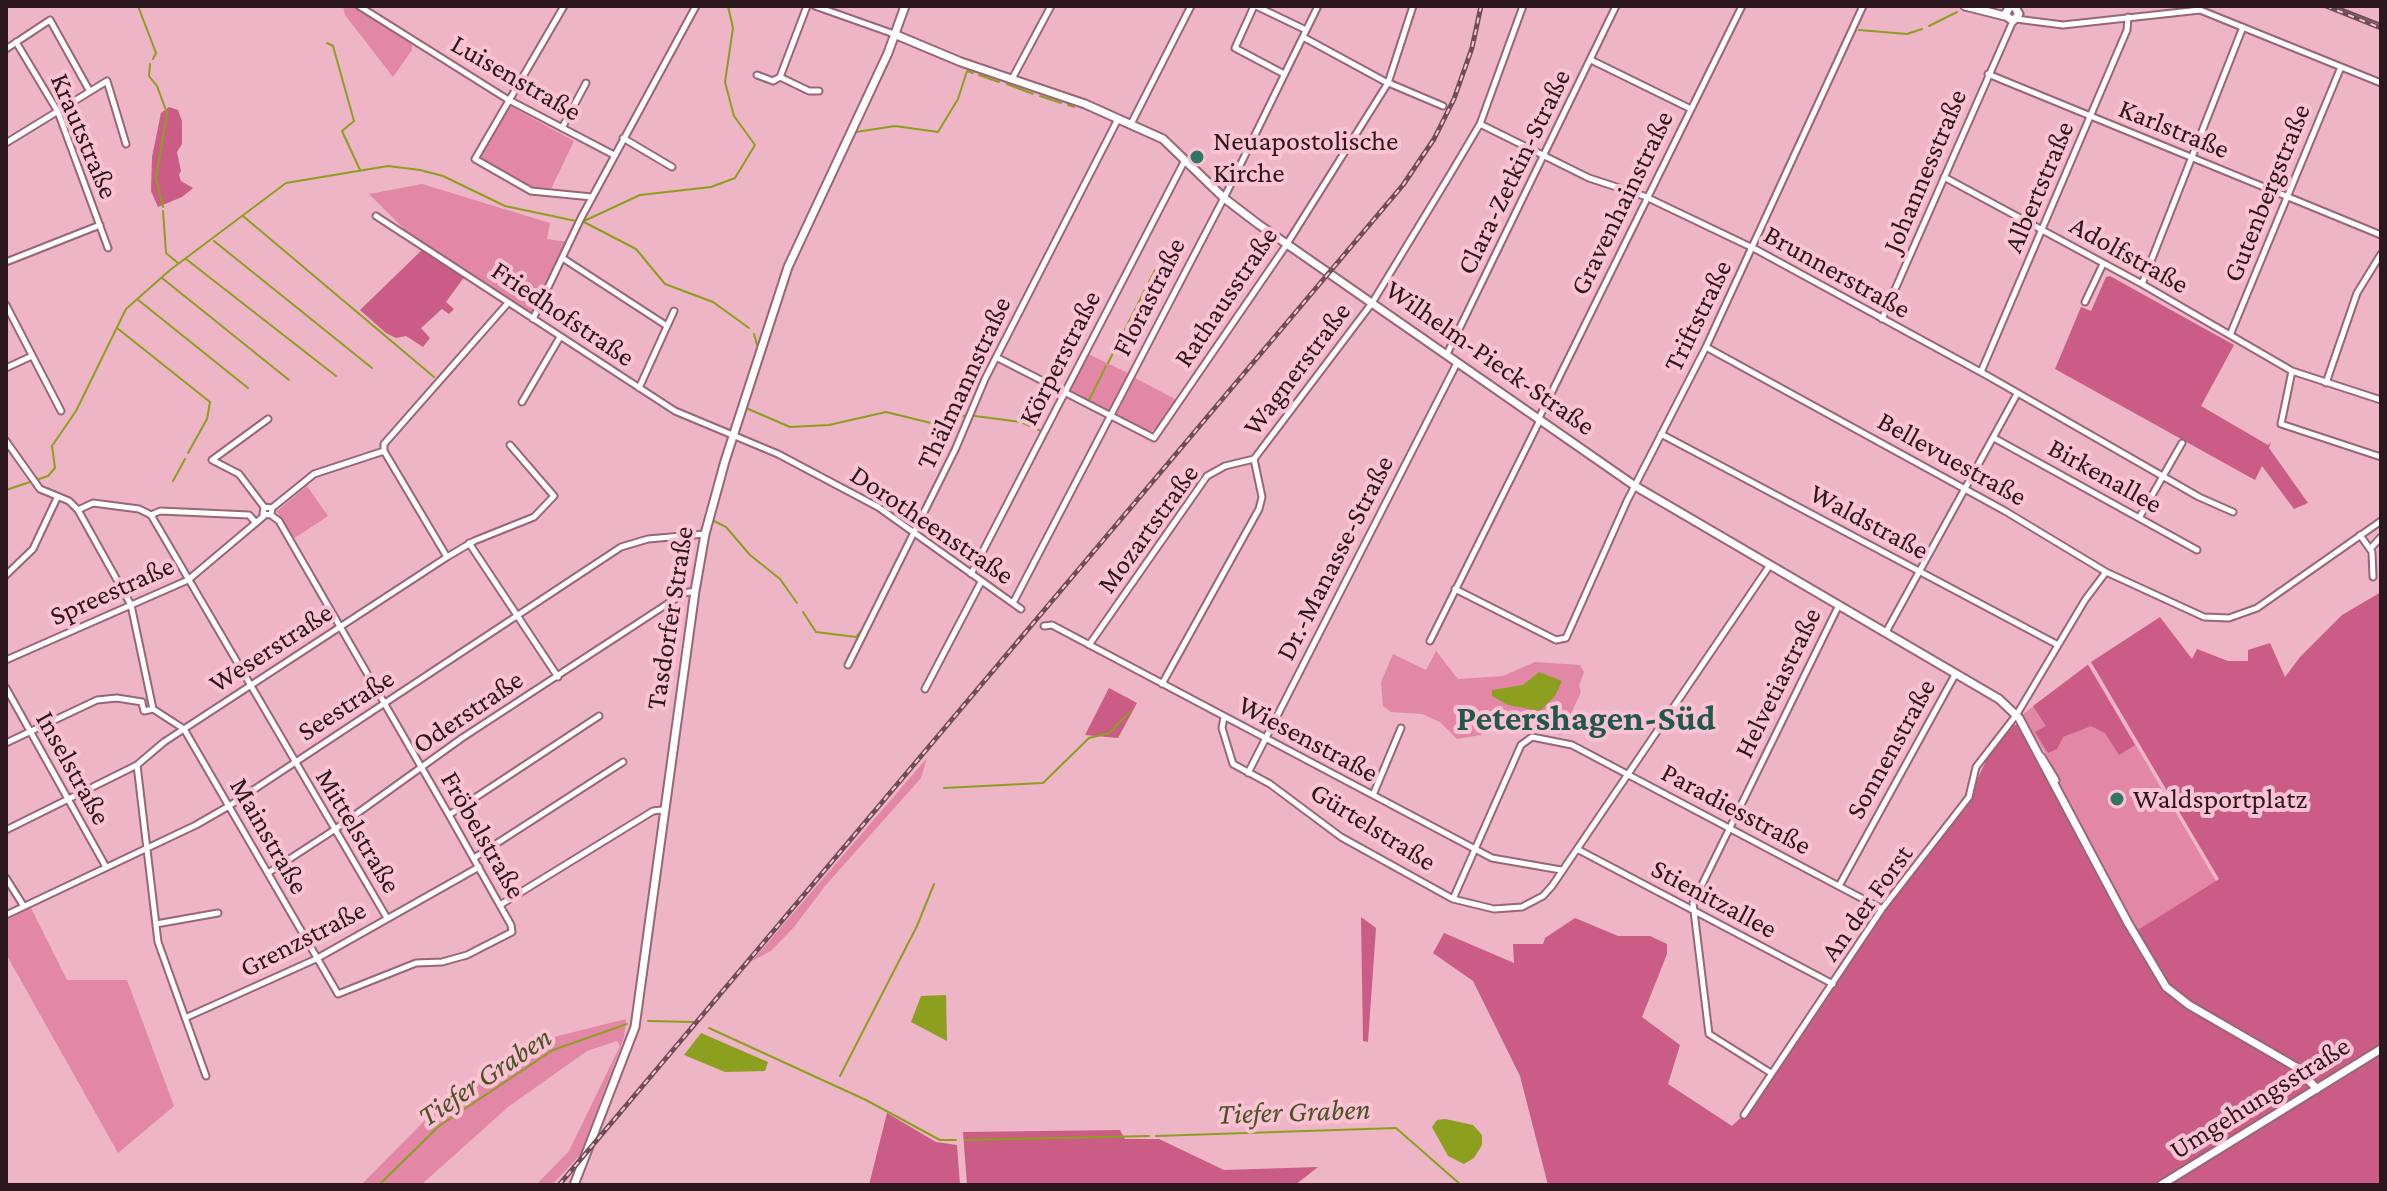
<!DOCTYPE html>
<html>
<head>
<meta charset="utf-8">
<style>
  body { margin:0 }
  #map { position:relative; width:2387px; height:1191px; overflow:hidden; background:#edb5c6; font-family:"Crimson Pro",serif }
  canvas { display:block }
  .frame { position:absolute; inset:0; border:8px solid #2b171d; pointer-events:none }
</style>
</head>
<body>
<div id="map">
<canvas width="2387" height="1191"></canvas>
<div class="frame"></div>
</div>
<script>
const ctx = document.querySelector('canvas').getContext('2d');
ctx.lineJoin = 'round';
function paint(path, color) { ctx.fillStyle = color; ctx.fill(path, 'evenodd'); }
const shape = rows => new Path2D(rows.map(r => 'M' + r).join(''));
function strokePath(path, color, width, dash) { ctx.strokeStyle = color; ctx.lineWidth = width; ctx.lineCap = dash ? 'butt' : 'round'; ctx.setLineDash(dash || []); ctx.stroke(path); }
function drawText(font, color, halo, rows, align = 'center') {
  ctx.font = font + ' "Crimson Pro",serif'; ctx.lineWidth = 8; ctx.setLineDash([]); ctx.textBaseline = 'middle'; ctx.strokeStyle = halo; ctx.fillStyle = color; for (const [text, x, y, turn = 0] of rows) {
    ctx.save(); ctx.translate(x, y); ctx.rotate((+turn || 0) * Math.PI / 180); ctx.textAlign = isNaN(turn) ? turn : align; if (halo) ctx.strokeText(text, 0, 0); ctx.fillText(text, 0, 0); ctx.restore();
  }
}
paint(shape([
  [343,6,357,6,412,43,412,50,393,77,345,15],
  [510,106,574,141,549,193,524,187,478,161],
  [422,184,550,223,547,239,568,242,532,313,408,233,369,194],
  [1086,353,1130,374,1110,414,1067,393],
  [1135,378,1177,400,1161,426,1150,432,1143,432,1115,417],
  [307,486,328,516,293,539,277,511],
  [1436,651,1458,679,1503,676,1535,662,1580,665,1584,672,1579,686,1581,692,1561,735,1504,723,1489,726,1481,735,1457,739,1440,722,1422,714,1391,712,1383,706,1381,682,1393,654,1426,670],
  [2088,664,2216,881,2136,932,2059,784,2050,761,2022,715],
  [927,758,921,778,825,886,794,927,771,951,752,961],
  [31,908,67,980,127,980,174,1106,118,1153,6,954,6,920],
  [626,1019,624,1038,580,1155,552,1185,536,1185,569,1151,620,1046,617,1041,587,1051,508,1107,421,1185,361,1185,441,1104,554,1037]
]), '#e287a6');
paint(shape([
  [169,107,178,110,182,121,182,144,177,152,181,171,179,175,181,181,193,188,182,197,158,207,151,191,152,157,161,113],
  [423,249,465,276,446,302,454,309,449,314,442,309,421,328,430,338,423,347,406,336,396,338,386,333,360,310],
  [2110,276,2234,345,2201,406,2268,445,2271,442,2269,448,2308,503,2294,509,2262,466,2255,480,2055,369,2081,307,2091,311,2106,277],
  [2381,592,2381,1185,1548,1185,1520,1076,1473,981,1433,953,1444,933,1514,963,1513,944,1543,944,1545,938,1575,918,1618,936,1650,936,1667,944,1667,954,1642,1017,1680,1045,1668,1084,1732,1126,1754,1105,1881,916,1964,808,1990,752,2013,725,2017,725,2035,757,2130,935,2219,879,2091,662,2160,617,2192,659,2197,649,2228,661,2248,661,2248,650,2270,643,2285,677,2300,657,2342,615],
  [2088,665,2135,745,2119,755,2105,733,2091,726,2063,737,2057,749,2048,753,2035,732,2046,726,2033,706],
  [1109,688,1137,703,1118,738,1085,735],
  [1361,917,1376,928,1368,1042,1363,1041],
  [887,1113,936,1142,957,1145,960,1185,869,1185],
  [1120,1130,1125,1139,1159,1139,1224,1170,1318,1167,1295,1185,967,1185,963,1132]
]), '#ca5c85');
paint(shape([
  [1539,672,1562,681,1555,696,1540,711,1508,705,1492,696,1492,690,1523,685],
  [946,995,947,1041,911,1022,921,996],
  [701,1033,768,1062,765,1071,725,1072,684,1055],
  [1445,1119,1473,1125,1482,1135,1482,1145,1474,1158,1464,1164,1448,1156,1432,1127,1437,1120]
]), '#8c9f1e');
strokePath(shape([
  [138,6,156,53,153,59],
  [1929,26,1957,12],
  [1859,30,1907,34,1922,29],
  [327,43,333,46,354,121,342,131,360,170],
  [150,64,149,76,157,86,167,113,156,178,163,207],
  [979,75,999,82],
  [1007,84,1033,94],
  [1040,96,1061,103],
  [1068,105,1074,107],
  [856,132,895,126,938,132,958,99,967,71,973,73],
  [163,211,166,253,178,263],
  [243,216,434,377],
  [582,221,636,249,665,284,713,302,749,328],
  [584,221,640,195,711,187,735,178,755,145,734,116,725,82,733,28,728,6],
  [214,241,372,368],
  [186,259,336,376],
  [162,278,289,380],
  [137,299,248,388],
  [117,328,210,402,207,419,188,453],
  [754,334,757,345],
  [1108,363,1155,270],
  [1089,400,1106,366],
  [746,408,790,427,829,425,886,412,935,424,966,415],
  [975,416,1021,422,1041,431],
  [173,481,185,459],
  [6,490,48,476,55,468,52,446,76,411,126,309,170,270,286,183,388,166,420,170,443,176,505,206,576,221],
  [714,521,726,527,750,555,780,579,797,603],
  [803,612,816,632,856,637,860,632],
  [944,788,1043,783,1089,738,1109,733,1130,712],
  [648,1021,694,1022],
  [709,1028,866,1100,940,1140,956,1140],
  [840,1076,917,926,934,884],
  [1156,1136,1396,1128,1461,1185],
  [965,1140,1149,1136],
  [379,1185,439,1126,553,1050,627,1024]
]), '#8c9f1e', 2);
const street = shape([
  [359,6,507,99,614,155],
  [564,6,475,159,531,191,592,197],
  [807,6,780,77,809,91,819,91],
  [815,6,894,34],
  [1254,6,1235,48,1284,74],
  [1256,6,1306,30],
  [2016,19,2063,25,2200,10,2381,83],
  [1303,37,1384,81,1443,106],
  [16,42,58,112,108,248],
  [6,49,50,20,89,90],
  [1591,60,1691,109],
  [1988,74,2381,235],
  [757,75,773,81,780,77],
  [1012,79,1051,6],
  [1131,124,1191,6],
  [1480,124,1589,178,1644,196,1757,250,1988,376,2199,497,2233,512],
  [562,128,586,83],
  [623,138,672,167],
  [6,143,107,81,126,144],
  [1944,177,2142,284,2292,371,2381,400],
  [376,216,675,411,778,454,878,507,1021,609],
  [564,259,667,326],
  [6,262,100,225],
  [2142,284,2243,27],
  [2085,302,2103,264],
  [6,305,61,411],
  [533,319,581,218,696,6],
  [1882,319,2013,21],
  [2230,335,2341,67],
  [1706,347,2005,511,2106,572,2204,617,2229,618,2257,608,2381,521],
  [1447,354,1616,6],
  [996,357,1154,438,1285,247,1388,83,1413,6],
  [6,368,32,356],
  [2292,371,2281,424,2381,457],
  [1981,372,2127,30,2128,17],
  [2326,383,2357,293,2381,254],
  [639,388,674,311],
  [522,402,560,337],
  [1539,418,1742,6],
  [1661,434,2058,645],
  [1994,438,2197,550],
  [6,441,40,489,69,501,78,510,131,605,153,709],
  [384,451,384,444,508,303],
  [384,451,447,557],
  [1254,459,1372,303,1451,173,1480,124,1523,6],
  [264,507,272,508,271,515,263,514,264,507,239,474,212,460,268,419],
  [272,508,314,474,384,451],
  [78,510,93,503,139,509,151,515,160,511,249,515,256,523],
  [151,515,387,918],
  [2139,518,2182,443],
  [2360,535,2372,552,2373,577],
  [469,543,558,677],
  [2371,548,2381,537],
  [971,574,1185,160],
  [6,575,33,549,57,498],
  [1455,589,1556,640,1566,638,1627,501,1706,347,1863,6],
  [1013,603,1227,192,1318,6],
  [1044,626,1052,625,1492,858,1561,870],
  [1886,632,2017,394],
  [1430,641,1540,420],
  [1089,645,1207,476,1225,466,1254,459],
  [6,660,188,580,264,516],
  [848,665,955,450,985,379,1118,119],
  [1162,684,1259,509,1262,497,1254,459],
  [6,688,106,867],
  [925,689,981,582],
  [142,703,144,711,153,709],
  [153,709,184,729,338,994,416,963,442,962,467,955,512,932,511,925,449,815,279,521,271,515],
  [1224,717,1222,728,1233,764,1270,784,1341,837,1453,899,1494,909,1522,907,1543,896,1552,886,1770,565],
  [6,743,97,700,117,698,142,702],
  [137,765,158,942,206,1076],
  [1248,773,1457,363],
  [1373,795,1401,728],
  [449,815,599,716],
  [6,830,137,765,164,742,447,557,474,541,534,517,554,496,510,445],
  [1577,849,1833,984],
  [474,858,623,762],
  [268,873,334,830,462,738,684,593,695,591],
  [6,878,23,905],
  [1839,886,1956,673],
  [1453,899,1521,745,1532,737,1572,745,1882,909],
  [500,905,653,811,662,810],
  [6,915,196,825,229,806,621,547,648,539,705,534],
  [156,924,218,913],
  [185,1018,316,959,479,867],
  [1771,1073,1709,1034,1693,903,1839,605],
  [1744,1115,1882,909,1969,797,1976,767,2017,714,2085,600,2106,572]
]);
const secondary = shape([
  [1965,6,2005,16],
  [2010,6,2005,15,2013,21,2019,14,2014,6],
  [894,34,961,62,1085,104,1163,139,1224,198,1258,224,1635,486,1999,699,2019,718,2128,923,2166,987,2189,1005,2296,1067,2317,1089],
  [2041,757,2055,780],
  [574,1185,635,1027,695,591,705,534,725,461,788,267,888,53,905,6],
  [2161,1185,2381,1049]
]);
strokePath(street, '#986676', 9);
strokePath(secondary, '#986676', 11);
strokePath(street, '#fff', 5);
strokePath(secondary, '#fff', 7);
strokePath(shape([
  [2335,6,2381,24]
]), '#6d4d57', 2);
const rail = shape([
  [2326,6,2381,28],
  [559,1185,1403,185,1434,139,1454,99,1472,48,1481,6]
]);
strokePath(rail, '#6d4d57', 5);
strokePath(rail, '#fbc2d3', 2, [6]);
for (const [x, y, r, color] of [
  [1197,157,8,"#317567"],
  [2117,799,8,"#317567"]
]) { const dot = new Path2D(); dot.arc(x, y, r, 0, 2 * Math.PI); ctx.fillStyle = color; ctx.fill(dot); strokePath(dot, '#fbc2d3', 3); }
drawText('28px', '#2b171d', '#fbc2d3', [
  ["Luisenstraße",516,78,30],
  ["Karlstraße",2174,129,22],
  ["Krautstraße",84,136,67],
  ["Johannesstraße",1925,171,-67],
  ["Clara-Zetkin-Straße",1514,172,-64],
  ["Albertstraße",2039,187,-67],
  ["Gutenbergstraße",2267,193,-68],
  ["Gravenhainstraße",1622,203,-64],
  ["Adolfstraße",2129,255,29],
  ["Brunnerstraße",1837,272,29],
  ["Florastraße",1149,297,-63],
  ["Rathausstraße",1226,297,-56],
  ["Friedhofstraße",563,314,34],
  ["Triftstraße",1698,316,-64],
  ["Körperstraße",1060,358,-63],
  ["Wilhelm-Pieck-Straße",1490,358,35],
  ["Wagnerstraße",1297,369,-53],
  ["Thälmannstraße",964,383,-65],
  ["Bellevuestraße",1952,459,29],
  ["Birkenallee",2105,476,29],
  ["Waldstraße",1869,522,28],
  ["Dorotheenstraße",932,525,34],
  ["Mozartstraße",1148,529,-54],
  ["Dr.-Manasse-Straße",1335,558,-63],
  ["Spreestraße",112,591,-24],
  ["Tasdorfer Straße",670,618,-81],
  ["Weserstraße",271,648,-33],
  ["Helvetiastraße",1778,683,-64],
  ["Seestraße",346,705,-33],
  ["Oderstraße",468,712,-34],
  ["Wiesenstraße",1308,739,28],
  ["Sonnenstraße",1891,749,-61],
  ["Inselstraße",73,768,61],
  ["Paradiesstraße",1736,809,28],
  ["Gürtelstraße",1373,827,32],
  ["Mittelstraße",358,831,59],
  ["Fröbelstraße",483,835,60],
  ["Mainstraße",269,836,60],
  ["Stienitzallee",1714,899,28],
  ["An der Forst",1867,903,-54],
  ["Grenzstraße",303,939,-27],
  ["Umgehungsstraße",2260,1098,-32]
]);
drawText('28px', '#2b171d', '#fbc2d3', [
  ["Neuapostolische",1213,141],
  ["Kirche",1213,173],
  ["Waldsportplatz",2133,799]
], 'left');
drawText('italic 30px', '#4a5323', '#fbc2d3', [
  ["Tiefer Graben",485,1077,-34],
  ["Tiefer Graben",1294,1112,-2]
]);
drawText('bold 36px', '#21584d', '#fbc2d3', [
  ["Petershagen-Süd",1586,719]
]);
</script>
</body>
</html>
